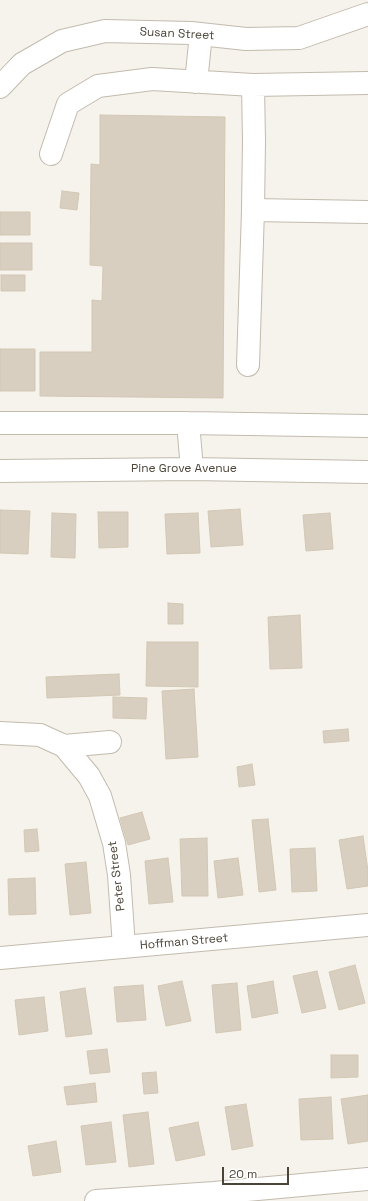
<!DOCTYPE html>
<html>
<head>
<meta charset="utf-8">
<style>
  body { margin:0 }
  #map { position:relative; width:368px; height:1201px; overflow:hidden; background:#f6f3ec; font-family:"Space Grotesk",sans-serif }
  canvas { display:block }
  .scale { position:absolute; left:222px; top:1167px; width:67px; height:18px; box-sizing:border-box; border:2px solid #4b4439; border-top:0; padding-left:5px; font-size:12px; line-height:14px; white-space:nowrap; color:#4b4439; -webkit-text-stroke:3px #fff; paint-order:stroke }
</style>
</head>
<body>
<div id="map">
<canvas width="368" height="1201"></canvas>
<div class="scale">20 m</div>
</div>
<script>
const ctx = document.querySelector('canvas').getContext('2d');
ctx.lineJoin = 'round';
function paint(path, color) { ctx.fillStyle = color; ctx.fill(path, 'evenodd'); }
const shape = rows => new Path2D(rows.map(r => 'M' + r).join(''));
function strokePath(path, color, width, dash) { ctx.strokeStyle = color; ctx.lineWidth = width; ctx.lineCap = dash ? 'butt' : 'round'; ctx.setLineDash(dash || []); ctx.stroke(path); }
function drawText(font, color, halo, rows, align = 'center') {
  ctx.font = font + ' "Space Grotesk",sans-serif'; ctx.lineWidth = 3.5; ctx.setLineDash([]); ctx.textBaseline = 'middle'; ctx.strokeStyle = halo; ctx.fillStyle = color; for (const [text, x, y, turn = 0] of rows) {
    ctx.save(); ctx.translate(x, y); ctx.rotate((+turn || 0) * Math.PI / 180); ctx.textAlign = isNaN(turn) ? turn : align; if (halo) ctx.strokeText(text, 0, 0); ctx.fillText(text, 0, 0); ctx.restore();
  }
}
const building = shape([
  [100,115,225,117,223,398,40,396,40,352,92,352,92,300,102,301,103,266,90,265,91,164,100,165,100,115],
  [62,191,79,193,77,210,60,208,62,191],
  [0,212,30,212,30,235,0,235,0,212],
  [0,243,32,243,32,270,0,270,0,243],
  [1,275,25,275,25,291,1,291,1,275],
  [0,349,35,349,35,391,0,391,0,349],
  [240,509,243,545,211,547,208,511,240,509],
  [0,510,30,511,28,554,0,553,0,510],
  [98,512,128,512,128,547,99,548,98,512],
  [52,513,76,514,75,558,51,557,52,513],
  [198,513,200,553,167,554,165,514,198,513],
  [330,513,333,549,306,551,303,515,330,513],
  [168,603,183,604,183,624,168,624,168,603],
  [300,615,302,668,270,669,268,617,300,615],
  [147,642,198,642,198,687,146,686,147,642],
  [119,674,120,695,47,698,46,677,119,674],
  [194,689,198,757,166,759,162,691,194,689],
  [113,697,147,698,146,719,113,718,113,697],
  [348,729,349,741,324,743,323,731,348,729],
  [252,764,255,785,239,787,237,767,252,764],
  [142,812,150,839,128,845,120,818,142,812],
  [268,819,276,890,259,892,252,820,268,819],
  [37,829,39,851,25,852,24,830,37,829],
  [363,836,368,871,368,886,347,889,339,840,363,836],
  [207,838,208,896,182,896,180,839,207,838],
  [315,848,317,891,292,892,290,849,315,848],
  [168,858,173,902,149,904,145,861,168,858],
  [238,858,243,895,218,898,214,861,238,858],
  [86,862,91,913,70,915,65,864,86,862],
  [35,878,36,914,9,915,8,879,35,878],
  [355,965,365,1003,339,1010,329,972,355,965],
  [317,971,326,1008,302,1013,293,976,317,971],
  [182,981,191,1021,166,1026,158,986,182,981],
  [273,981,278,1013,252,1018,247,986,273,981],
  [237,983,241,1030,216,1033,212,985,237,983],
  [143,985,146,1020,117,1022,114,987,143,985],
  [85,988,92,1034,66,1037,60,992,85,988],
  [44,997,48,1031,19,1035,15,1000,44,997],
  [107,1049,110,1072,90,1074,87,1051,107,1049],
  [331,1055,358,1055,358,1077,331,1078,331,1055],
  [156,1072,158,1093,144,1094,142,1073,156,1072],
  [95,1083,97,1102,67,1105,64,1087,95,1083],
  [368,1095,368,1141,348,1144,341,1099,368,1095],
  [331,1097,333,1139,301,1140,299,1099,331,1097],
  [246,1104,253,1146,232,1150,225,1107,246,1104],
  [148,1112,154,1164,129,1167,123,1115,148,1112],
  [111,1122,116,1162,86,1165,81,1126,111,1122],
  [198,1122,205,1155,176,1161,169,1128,198,1122],
  [56,1141,61,1172,33,1176,28,1146,56,1141]
]);
paint(building, '#d8cfc1');
strokePath(building, '#d3c7b4', 1);
const minor = shape([
  [196,82,201,34],
  [253,85,254,141,253,210,368,212],
  [0,87,22,64,62,41,105,31,191,33,246,39,299,38,368,14],
  [51,154,68,104,98,86,152,79,253,85,368,83],
  [248,365,253,210],
  [0,423,188,423,368,426],
  [188,423,192,469],
  [0,471,192,469,368,472],
  [0,733,40,735,64,746,89,776,100,796,114,843,119,875,124,947],
  [64,746,110,742],
  [0,958,368,925],
  [96,1201,214,1193,368,1179]
]);
strokePath(minor, '#c2bbae', 24);
strokePath(minor, '#fff', 22);
drawText('12px', '#4b4439', '#fff', [
  ["Susan Street",177,34,3],
  ["Pine Grove Avenue",184,469],
  ["Peter Street",117,876,-97],
  ["Hoffman Street",184,942,-5]
]);
</script>
</body>
</html>
